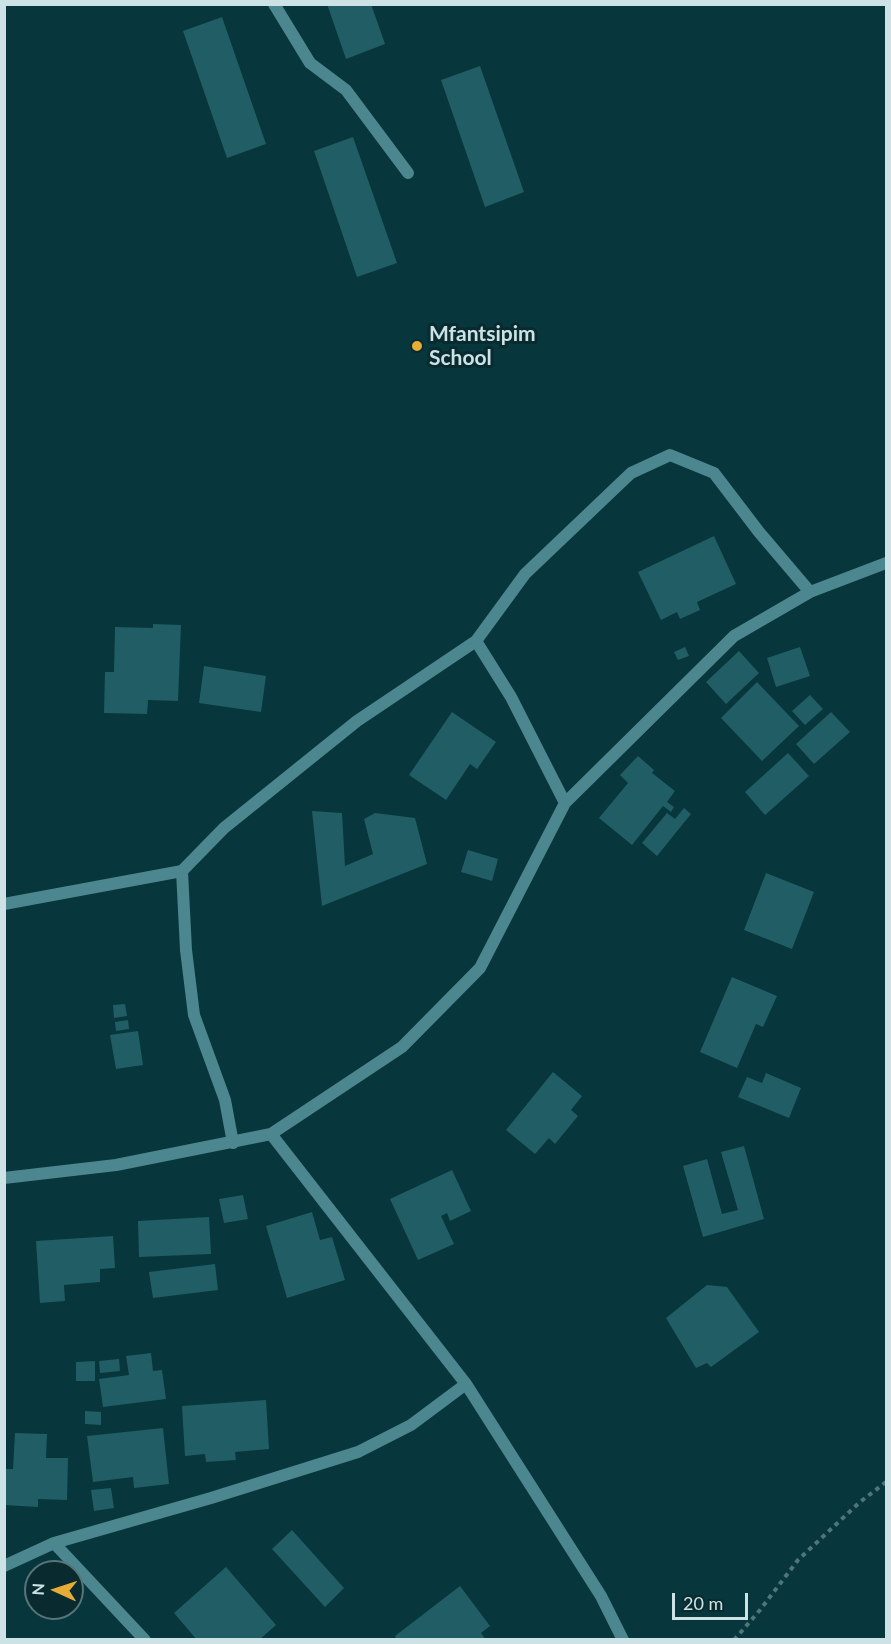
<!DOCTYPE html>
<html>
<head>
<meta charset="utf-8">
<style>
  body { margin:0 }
  #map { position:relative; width:891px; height:1644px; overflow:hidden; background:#07363c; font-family:Lato,sans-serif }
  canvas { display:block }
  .frame { position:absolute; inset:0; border:6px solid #cce2e5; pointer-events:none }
  .north { position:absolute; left:24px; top:1560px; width:60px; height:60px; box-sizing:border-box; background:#092b2f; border:2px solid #577478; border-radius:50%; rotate:273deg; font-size:16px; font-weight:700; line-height:24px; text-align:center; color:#cce2e5 }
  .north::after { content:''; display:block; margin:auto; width:21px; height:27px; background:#e7ac36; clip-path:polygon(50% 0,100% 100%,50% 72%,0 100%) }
  .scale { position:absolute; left:672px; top:1593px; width:76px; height:27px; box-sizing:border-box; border:3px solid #cce2e5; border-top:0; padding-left:8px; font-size:18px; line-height:21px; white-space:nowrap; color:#cce2e5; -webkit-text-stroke:4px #092b2f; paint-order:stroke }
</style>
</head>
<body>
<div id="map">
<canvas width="891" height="1644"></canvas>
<div class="frame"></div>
<div class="north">N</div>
<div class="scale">20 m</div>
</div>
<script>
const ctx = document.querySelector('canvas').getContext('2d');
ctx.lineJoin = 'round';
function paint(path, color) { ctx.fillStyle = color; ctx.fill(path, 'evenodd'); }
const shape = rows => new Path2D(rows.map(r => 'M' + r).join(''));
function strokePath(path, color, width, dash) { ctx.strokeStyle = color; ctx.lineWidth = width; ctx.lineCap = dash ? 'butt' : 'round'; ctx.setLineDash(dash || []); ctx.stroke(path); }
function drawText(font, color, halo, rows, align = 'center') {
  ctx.font = font + ' Lato,sans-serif'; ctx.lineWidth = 6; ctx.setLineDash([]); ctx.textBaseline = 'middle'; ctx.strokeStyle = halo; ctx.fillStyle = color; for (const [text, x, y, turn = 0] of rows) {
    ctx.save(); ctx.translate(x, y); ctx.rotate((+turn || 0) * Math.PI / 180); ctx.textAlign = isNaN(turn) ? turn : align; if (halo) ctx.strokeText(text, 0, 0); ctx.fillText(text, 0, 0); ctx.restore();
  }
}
paint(shape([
  [327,4,371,4,385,44,346,59],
  [222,17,266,144,227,158,183,31],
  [480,66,524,192,485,207,441,80],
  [353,137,397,263,357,277,314,151],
  [714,536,736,584,697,602,700,610,680,619,677,612,661,620,638,572],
  [153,624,181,625,178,701,148,700,147,714,104,713,105,672,114,672,115,627,153,628],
  [685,647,689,656,678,660,674,652],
  [800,647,810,676,776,687,767,658],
  [739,651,759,673,726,704,706,682],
  [204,666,266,676,261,712,199,703],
  [757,682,799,726,762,761,721,718],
  [810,695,823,709,805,725,792,711],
  [452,712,496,742,477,769,470,764,446,800,409,775],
  [831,712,850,732,814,764,796,744],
  [788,753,809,776,765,815,745,792],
  [638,756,654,770,652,773,675,791,667,802,674,807,671,812,663,806,632,845,599,818,628,783,620,775],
  [684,808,691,814,657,856,642,843,667,813,675,819],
  [312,811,342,813,345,866,373,854,364,819,375,813,415,818,427,864,322,906],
  [468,850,498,859,492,881,461,872],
  [766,873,814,892,792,949,744,930],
  [732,977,777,996,763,1027,756,1024,737,1068,700,1052],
  [125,1004,127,1016,114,1018,113,1005],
  [128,1020,129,1029,116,1031,115,1022],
  [138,1031,143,1065,116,1069,110,1035],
  [553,1072,582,1096,571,1110,578,1116,555,1144,549,1138,535,1154,506,1130],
  [766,1073,801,1088,789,1118,738,1097,747,1077,762,1083],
  [744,1146,764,1219,703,1237,683,1166,707,1159,722,1214,738,1210,721,1152],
  [452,1170,471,1211,450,1221,447,1213,441,1216,454,1244,418,1260,390,1199],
  [243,1195,248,1219,224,1223,219,1199],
  [312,1212,320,1240,332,1237,345,1280,287,1298,266,1226],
  [209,1217,211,1254,139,1257,138,1221],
  [113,1236,115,1268,100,1269,100,1282,64,1285,65,1301,40,1303,36,1241],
  [215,1264,218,1290,153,1298,149,1272],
  [707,1285,727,1287,759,1332,711,1367,707,1363,696,1368,666,1318],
  [151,1353,153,1371,162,1370,166,1399,103,1407,99,1379,129,1375,126,1356],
  [119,1359,120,1371,100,1373,99,1361],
  [95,1361,95,1381,76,1381,76,1362],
  [266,1400,269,1449,235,1452,236,1460,206,1462,205,1454,185,1456,182,1406],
  [85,1411,101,1412,101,1425,85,1424],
  [163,1428,169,1484,134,1488,133,1477,93,1482,87,1436],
  [15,1433,47,1434,46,1458,68,1458,67,1500,38,1499,38,1507,4,1505,5,1469,13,1469],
  [111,1488,114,1508,94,1511,91,1490],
  [292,1530,344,1588,325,1607,272,1549],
  [226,1567,276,1625,259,1640,197,1640,174,1613],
  [460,1586,490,1626,481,1633,486,1640,397,1640,395,1636]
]), '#215d65');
strokePath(shape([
  [734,1640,760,1610,798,1560,860,1502,886,1482]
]), '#4f757a', 4, [4.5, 4.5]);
strokePath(shape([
  [274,4,310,63,346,90,408,173]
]), '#4c868e', 12);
strokePath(shape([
  [565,803,511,697,476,641,525,574,631,473,670,455,714,473,759,532,810,592],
  [4,904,182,871],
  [271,1134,466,1384,601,1596,623,1640],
  [233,1143,225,1100,194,1015,186,950,182,871,224,828,357,721,476,641],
  [4,1178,116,1165,271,1134,402,1047,480,968,565,803,734,636,810,592,886,563],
  [54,1543,145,1640],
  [4,1566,54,1543,211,1498,358,1452,411,1425,466,1384]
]), '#4c868e', 12);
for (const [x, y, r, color] of [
  [417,346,6,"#e7ac36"]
]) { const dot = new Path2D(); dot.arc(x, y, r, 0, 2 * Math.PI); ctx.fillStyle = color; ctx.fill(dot); strokePath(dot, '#092b2f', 2); }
drawText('bold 21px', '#cce2e5', '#092b2f', [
  ["Mfantsipim",429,334],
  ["School",429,358]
], 'left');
</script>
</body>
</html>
